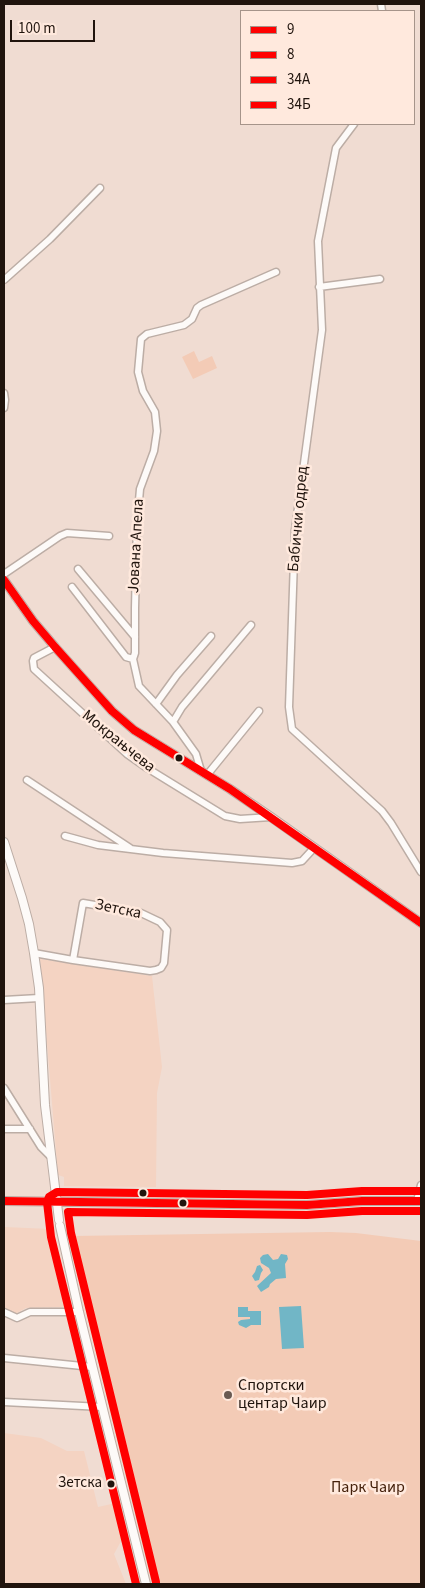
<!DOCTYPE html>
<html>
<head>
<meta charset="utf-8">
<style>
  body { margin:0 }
  #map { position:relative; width:425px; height:1588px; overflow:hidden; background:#f0dcd2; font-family:"Source Sans 3",sans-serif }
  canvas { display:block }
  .frame { position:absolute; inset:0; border:5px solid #20140d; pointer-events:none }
  .legend { position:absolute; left:240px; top:10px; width:175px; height:115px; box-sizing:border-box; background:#ffe9dd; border:1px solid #a6948a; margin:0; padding:6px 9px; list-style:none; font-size:15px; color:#20140d }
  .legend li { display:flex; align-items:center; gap:10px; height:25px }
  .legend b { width:25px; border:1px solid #a6948a }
  .scale { position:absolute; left:10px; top:20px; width:85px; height:22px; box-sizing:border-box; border:2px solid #20140d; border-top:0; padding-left:6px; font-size:15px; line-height:18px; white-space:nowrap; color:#20140d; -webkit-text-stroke:4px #ffe9dd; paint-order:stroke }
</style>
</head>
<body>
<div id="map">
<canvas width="425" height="1588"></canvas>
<div class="frame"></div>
<ul class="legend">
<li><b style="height:6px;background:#f00"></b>9</li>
<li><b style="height:6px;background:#f00"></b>8</li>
<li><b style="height:6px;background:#f00"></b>34А</li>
<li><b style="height:6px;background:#f00"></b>34Б</li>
</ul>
<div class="scale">100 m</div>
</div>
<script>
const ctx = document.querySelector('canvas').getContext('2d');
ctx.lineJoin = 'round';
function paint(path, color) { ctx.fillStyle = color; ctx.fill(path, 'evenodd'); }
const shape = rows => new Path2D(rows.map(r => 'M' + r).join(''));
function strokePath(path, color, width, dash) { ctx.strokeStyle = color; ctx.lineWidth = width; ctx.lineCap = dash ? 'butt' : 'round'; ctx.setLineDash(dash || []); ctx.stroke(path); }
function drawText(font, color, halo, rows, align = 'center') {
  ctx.font = font + ' "Source Sans 3",sans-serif'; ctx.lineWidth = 5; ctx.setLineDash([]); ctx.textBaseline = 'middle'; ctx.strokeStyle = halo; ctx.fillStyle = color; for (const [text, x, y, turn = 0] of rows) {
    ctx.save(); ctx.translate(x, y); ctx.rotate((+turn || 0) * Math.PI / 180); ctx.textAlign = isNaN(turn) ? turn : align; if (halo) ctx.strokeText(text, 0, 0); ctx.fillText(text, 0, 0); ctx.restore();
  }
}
paint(shape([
  [40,959,152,976,162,1067,157,1093,156,1187,64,1186,64,1177,58,1175],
  [4,1227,51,1229,71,1307,26,1308,13,1315,4,1310],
  [4,1433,41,1438,67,1451,84,1451,98,1507,120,1502,126,1532,114,1554,126,1584,4,1584]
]), '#f4d3c2');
paint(shape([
  [194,351,199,362,212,356,217,368,193,379,182,357],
  [330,1232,356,1233,421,1241,421,1584,152,1584,85,1306,73,1236]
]), '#f3cbb6');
paint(shape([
  [268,1254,273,1260,278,1259,281,1254,287,1255,288,1259,285,1264,286,1278,276,1279,270,1284,269,1287,261,1292,257,1286,271,1273,269,1268,261,1263,260,1258,263,1255],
  [260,1265,263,1270,261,1273,259,1280,255,1281,252,1276,255,1272,257,1266],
  [301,1306,304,1348,282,1349,279,1307],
  [238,1307,248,1307,248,1311,261,1311,261,1325,251,1325,246,1328,239,1325,238,1322,241,1320,250,1319,250,1317,238,1317]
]), '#71b6c6');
const minor = shape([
  [381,4,382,11],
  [354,124,336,148,318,241,322,330,295,530,289,707,292,729,382,811,391,823,421,872],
  [4,280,50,239,100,188],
  [319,287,380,279],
  [4,393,5,400,4,408],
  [78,569,135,637],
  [4,574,60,536,67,533,109,536],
  [72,587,126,657,133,659],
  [55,647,34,658,33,661,34,669,127,754,147,768,225,816,240,819,271,817],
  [156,704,177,675,211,636],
  [173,722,182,707,251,625],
  [201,771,196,754,173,722,139,686,133,659,135,653,135,608,137,524,140,489,154,451,157,431,155,412,143,391,138,372,141,339,147,334,184,325,192,319,197,308,201,305,276,272],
  [207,775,259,711],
  [27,780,130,848],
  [65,836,98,845,163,853,292,863,302,861,314,848],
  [34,953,73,960,150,971,156,970,161,968,164,963,167,930,160,922,141,913,83,903,73,960],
  [4,1000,39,998],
  [4,1088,41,1147,51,1157],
  [4,1129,30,1129],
  [417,1201,421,1185],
  [4,1312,17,1318,30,1312,79,1312],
  [4,1358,92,1367],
  [4,1402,102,1407]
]);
const tertiary = shape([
  [4,580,33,621,55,647,112,711,134,730,230,789,271,817,421,923],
  [4,842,22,898,29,924,34,953,39,988,45,1105,59,1220],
  [4,1201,307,1205,362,1201,421,1201],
  [60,1226,79,1312,146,1584]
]);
strokePath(minor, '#bcada5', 9);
strokePath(tertiary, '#bcada5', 10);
strokePath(minor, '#fdfaf8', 6);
strokePath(tertiary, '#fdfaf8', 8);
strokePath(shape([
  [4,580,33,621,55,647,112,711,134,730,230,789,421,923]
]), '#f00', 8);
strokePath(shape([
  [4,1201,307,1205,362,1201,421,1201]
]), '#f00', 8);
strokePath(shape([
  [156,1582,71,1233,68,1212,307,1215,362,1211,421,1211]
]), '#f00', 8);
strokePath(shape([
  [136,1584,51,1237,47,1202,49,1197,57,1192,307,1195,362,1191,421,1191]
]), '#f00', 8);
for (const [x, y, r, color] of [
  [179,758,4.5,"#20140d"],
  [143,1193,4.5,"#20140d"],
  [183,1203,4.5,"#20140d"],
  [228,1395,5,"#695a52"],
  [111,1484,4.5,"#20140d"]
]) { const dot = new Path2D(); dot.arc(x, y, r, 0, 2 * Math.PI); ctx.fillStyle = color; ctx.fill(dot); strokePath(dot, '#ffe9dd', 2); }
drawText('15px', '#20140d', '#ffe9dd', [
  ["Зетска",102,1484]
], 'right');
drawText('16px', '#20140d', '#ffe9dd', [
  ["Бабички одред",299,519,-85],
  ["Јована Апела",137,546,-87],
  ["Мокрањчева",118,742,39],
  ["Зетска",118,910,12]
]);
drawText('16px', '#20140d', '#ffe9dd', [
  ["Спортски",238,1386],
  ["центар Чаир",238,1404]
], 'left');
drawText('16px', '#44200b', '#ffe9dd', [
  ["Парк Чаир",368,1488]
]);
</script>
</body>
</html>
